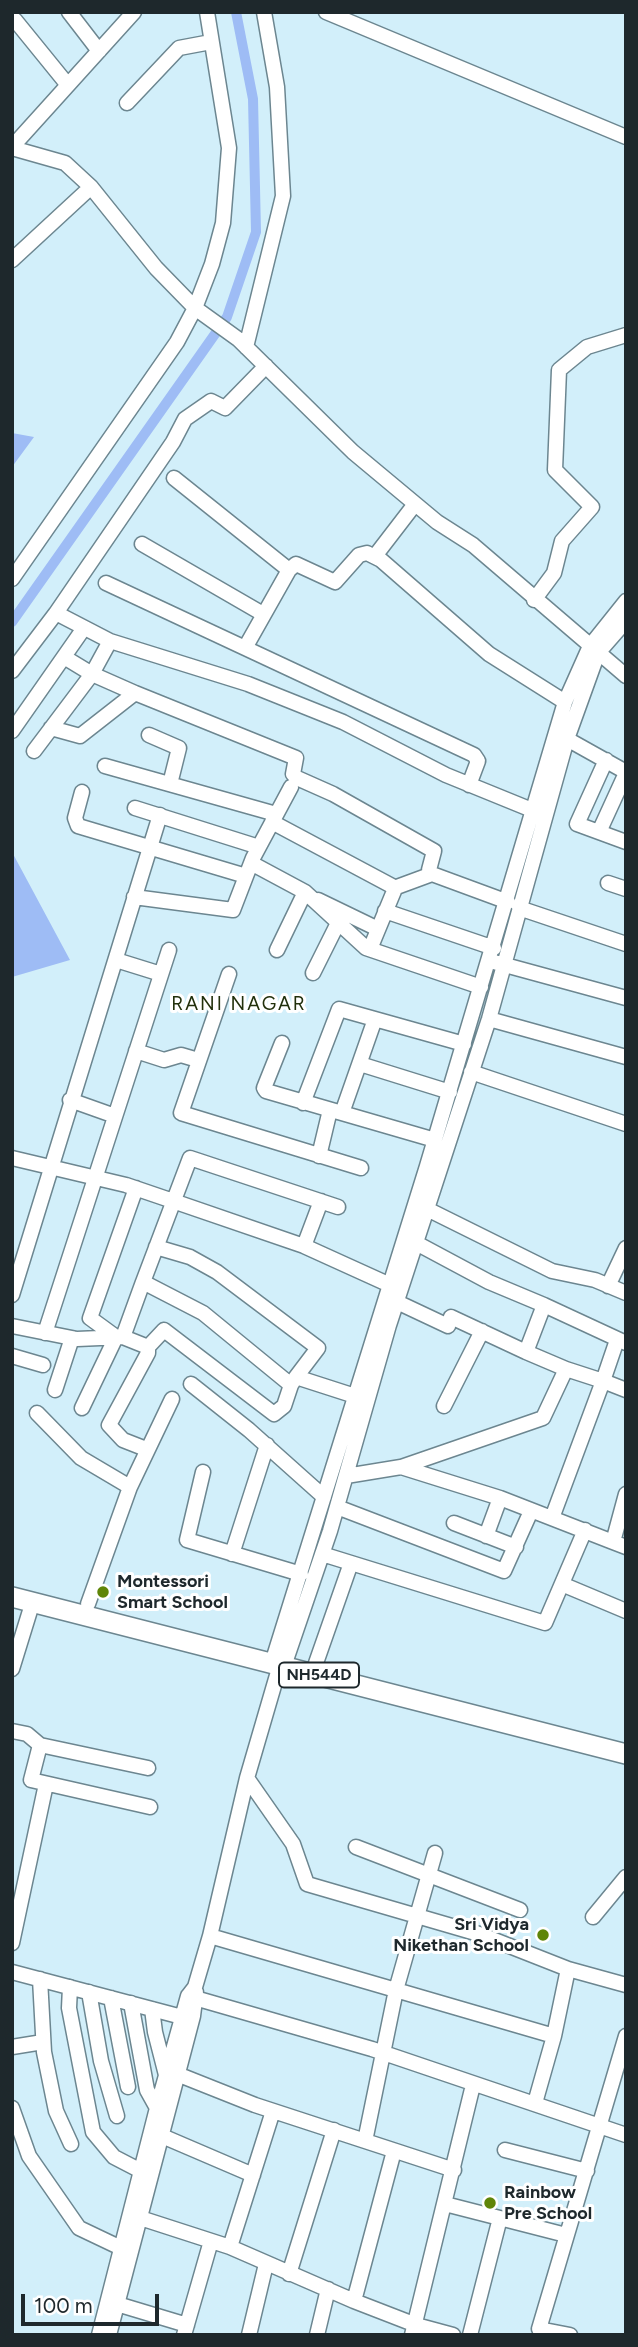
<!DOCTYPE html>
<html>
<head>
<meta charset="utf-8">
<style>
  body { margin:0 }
  #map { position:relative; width:638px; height:2347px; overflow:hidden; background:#d2effa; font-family:Figtree,sans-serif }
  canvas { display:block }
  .frame { position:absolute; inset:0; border:14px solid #1e282c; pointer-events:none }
  .scale { position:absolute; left:21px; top:2294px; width:138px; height:32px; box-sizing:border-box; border:4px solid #1e282c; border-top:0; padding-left:9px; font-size:21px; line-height:24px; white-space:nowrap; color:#1e282c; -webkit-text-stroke:5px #fff; paint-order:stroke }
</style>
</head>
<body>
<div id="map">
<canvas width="638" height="2347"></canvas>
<div class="frame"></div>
<div class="scale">100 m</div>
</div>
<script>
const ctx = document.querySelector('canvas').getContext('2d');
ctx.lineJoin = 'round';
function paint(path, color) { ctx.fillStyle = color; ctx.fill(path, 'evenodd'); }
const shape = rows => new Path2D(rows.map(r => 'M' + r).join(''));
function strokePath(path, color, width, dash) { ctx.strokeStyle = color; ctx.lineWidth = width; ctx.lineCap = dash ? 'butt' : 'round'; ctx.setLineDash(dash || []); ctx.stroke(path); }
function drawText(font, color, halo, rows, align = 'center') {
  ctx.font = font + ' Figtree,sans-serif'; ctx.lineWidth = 6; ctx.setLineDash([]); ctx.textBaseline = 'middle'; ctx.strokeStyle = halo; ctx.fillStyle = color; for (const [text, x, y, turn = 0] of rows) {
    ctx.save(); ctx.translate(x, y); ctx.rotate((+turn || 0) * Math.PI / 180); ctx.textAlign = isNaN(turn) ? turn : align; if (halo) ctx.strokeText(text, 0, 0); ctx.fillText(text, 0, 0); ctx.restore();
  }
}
paint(shape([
  [12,433,34,437,12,467],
  [12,852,70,960,12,977]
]), '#9ebcf5');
strokePath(shape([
  [12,622,227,317,256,232,253,99,236,12]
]), '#9ebcf5', 10);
const minor = shape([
  [69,12,99,51],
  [326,12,626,137],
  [15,20,67,84],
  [127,103,179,48,211,42],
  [12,147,134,12],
  [12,148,65,163,91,187,156,268,195,308,238,339,353,452,437,522,473,545,626,676],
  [12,260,91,187],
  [246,347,283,196,277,87,264,12],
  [174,478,289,570],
  [142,544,263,614],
  [375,556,415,504],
  [12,579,177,342,195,308,212,264,223,223,229,148,207,12],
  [106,583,474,755,478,761,469,785],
  [534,600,554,573,562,541,592,507,555,470,559,370,587,347,626,335],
  [110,641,248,684,343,722,446,775,532,810],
  [245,648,289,570,296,564,335,582,359,555,367,553,381,560,489,654,565,702],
  [64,657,92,674,135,693,296,758,293,774,297,778,333,794,434,851,429,870,432,874,508,902],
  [12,671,56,613],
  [51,728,80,736,135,693],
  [12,731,84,628],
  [149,735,179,748,170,784],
  [567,739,626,772],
  [34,751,92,674,110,641,56,613,173,442,185,419,211,401,225,408,266,366],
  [606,760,577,824,626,842],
  [105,766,276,814],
  [82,792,75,818,78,826,246,876],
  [135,808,259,847],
  [272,822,392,886,394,891,370,949],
  [599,832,626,773],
  [251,863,305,892,366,948,481,987],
  [608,883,626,889],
  [394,888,432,874],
  [134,897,233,910,253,858,291,787],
  [318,900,378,929],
  [519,908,626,944],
  [385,911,494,948],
  [277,950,305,892],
  [116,960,161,974],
  [494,962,626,998],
  [313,973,337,925],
  [229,974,181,1113,361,1168],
  [489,1019,626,1057],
  [282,1043,264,1088,266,1091,435,1140],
  [136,1051,164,1060,181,1055,198,1060],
  [360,1064,450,1092],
  [471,1072,626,1124],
  [70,1100,115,1116],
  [303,1103,339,1009,464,1044],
  [342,1113,375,1019],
  [319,1156,330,1110],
  [12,1158,126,1185,173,1201,304,1246,390,1285],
  [338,1207,190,1158,143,1282,203,1313,291,1385,296,1377,355,1396],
  [427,1209,552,1271,595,1280,626,1293],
  [304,1246,321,1201],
  [156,1247,190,1257,217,1272,318,1348,296,1377],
  [608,1286,626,1248],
  [12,1295,160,815],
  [397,1302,448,1326,451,1317,526,1352],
  [544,1305,626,1343],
  [12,1326,77,1339,123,1337,143,1282],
  [45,1333,169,950],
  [123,1337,148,1347,148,1353,109,1425,123,1440,146,1449],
  [617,1340,603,1381,626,1390],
  [148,1347,164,1330,274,1414,284,1406,291,1385],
  [12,1356,43,1365],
  [191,1384,249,1430,324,1497],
  [55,1390,72,1338],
  [444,1406,482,1331],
  [82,1408,116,1337,90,1318,136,1188],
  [37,1413,81,1458,130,1487],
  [401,1467,543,1418,566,1369,526,1352,544,1305,489,1282,418,1244],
  [203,1472,187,1540,301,1574],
  [346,1476,401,1467,500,1498,613,1542],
  [626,1494,613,1542,626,1547],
  [337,1507,504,1571,531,1511],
  [552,1518,603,1381,566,1369],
  [454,1523,516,1547],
  [486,1536,500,1498],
  [232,1554,267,1445],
  [322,1554,545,1623,585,1530],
  [564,1585,626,1611],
  [88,1604,130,1487,172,1399],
  [272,1663,427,1166,565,702,590,646,626,601],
  [316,1663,351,1563],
  [284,1666,330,1531,389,1325,489,1019,567,739,598,653,626,621],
  [12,1669,33,1601],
  [12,1731,27,1734,40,1745,148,1768],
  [40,1745,31,1780,150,1807],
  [247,1778,293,1844,307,1884,479,1934,568,1969,626,1985],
  [356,1847,520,1910],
  [593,1917,626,1877],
  [210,1936,554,2036,535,2103],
  [12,1943,46,1784],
  [12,1972,182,2017],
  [40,1979,44,2052,56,2111,71,2144],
  [70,1987,69,2008,93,2132,114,2157,141,2171],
  [89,1992,101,2061,117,2116],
  [188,1996,372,2049,626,2135],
  [111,1998,128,2087],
  [131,2003,147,2090,157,2108],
  [152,2009,155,2032,166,2075],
  [554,2036,568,1969],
  [12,2047,43,2042],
  [177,2074,255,2105,454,2170],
  [12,2108,29,2156,79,2228,121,2248],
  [155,2133,253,2175],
  [365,2141,396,1990,435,1853],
  [505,2150,587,2171],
  [445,2204,566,2235],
  [131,2215,230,2247,354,2301,416,2325,453,2335],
  [230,2247,273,2111],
  [289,2274,334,2130],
  [354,2301,394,2151],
  [117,2304,187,2325],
  [99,2335,157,2108,188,1996,195,1987,210,1936,247,1778,280,1665],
  [109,2335,193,2016,196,1992],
  [184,2335,211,2241],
  [249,2335,266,2264],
  [317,2335,328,2289],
  [412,2335,473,2085],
  [470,2335,500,2218],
  [570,2335,539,2329,626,2036]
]);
const highway = shape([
  [12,1597,626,1754]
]);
strokePath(minor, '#6c8690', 17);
strokePath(highway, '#6c8690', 22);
strokePath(minor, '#fff', 14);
strokePath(highway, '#fff', 19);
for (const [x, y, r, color] of [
  [103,1592,7,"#5f8508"],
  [543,1935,7,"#5f8508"],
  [490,2203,7,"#5f8508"]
]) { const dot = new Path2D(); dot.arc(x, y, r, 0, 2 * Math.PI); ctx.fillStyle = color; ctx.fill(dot); strokePath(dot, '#fff', 2.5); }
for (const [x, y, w] of [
  [319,1675,80]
]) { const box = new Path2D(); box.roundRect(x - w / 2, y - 12.5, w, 25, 5); ctx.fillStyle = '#fff'; ctx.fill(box); strokePath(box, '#1e282c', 2); }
drawText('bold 16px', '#1e282c', null, [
  ["NH544D",319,1675]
]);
drawText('bold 18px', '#1e282c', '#fff', [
  ["Montessori",117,1582],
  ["Smart School",117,1603],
  ["Sri Vidya",529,1925,"right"],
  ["Nikethan School",529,1946,"right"],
  ["Rainbow",504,2193],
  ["Pre School",504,2214]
], 'left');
ctx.letterSpacing = '2px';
drawText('19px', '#22300c', '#fff', [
  ["RANI NAGAR",239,1004]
]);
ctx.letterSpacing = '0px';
</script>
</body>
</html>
